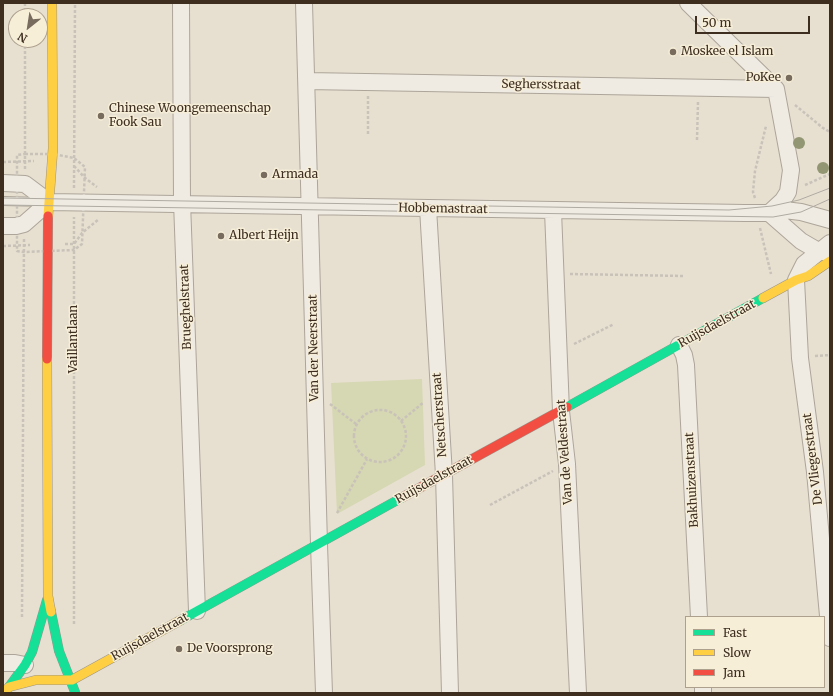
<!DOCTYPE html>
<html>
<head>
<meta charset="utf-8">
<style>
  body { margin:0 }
  #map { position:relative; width:833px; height:696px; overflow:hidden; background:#e7e0d1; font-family:Merriweather,serif }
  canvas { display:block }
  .frame { position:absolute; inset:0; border:4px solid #3d2e20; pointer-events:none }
  .legend { position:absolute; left:685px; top:616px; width:140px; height:72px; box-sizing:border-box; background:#f7eed8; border:1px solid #ada18e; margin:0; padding:5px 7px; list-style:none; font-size:12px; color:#3d2e20 }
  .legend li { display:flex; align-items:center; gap:8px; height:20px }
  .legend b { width:20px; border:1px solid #ada18e }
  .north { position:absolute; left:8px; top:8px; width:40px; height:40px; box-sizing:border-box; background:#f7eed8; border:1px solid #ada18e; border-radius:50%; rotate:210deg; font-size:11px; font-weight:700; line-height:16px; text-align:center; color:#3d2e20 }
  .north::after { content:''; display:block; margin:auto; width:14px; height:18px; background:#786c5e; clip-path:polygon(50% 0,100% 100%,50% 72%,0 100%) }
  .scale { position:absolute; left:695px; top:16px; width:115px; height:18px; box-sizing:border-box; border:2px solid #3d2e20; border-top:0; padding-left:5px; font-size:12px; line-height:14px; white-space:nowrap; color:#3d2e20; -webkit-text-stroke:3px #f7eed8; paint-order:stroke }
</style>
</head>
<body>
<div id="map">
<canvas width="833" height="696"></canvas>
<div class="frame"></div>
<ul class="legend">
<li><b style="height:5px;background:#16e098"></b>Fast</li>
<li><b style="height:5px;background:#ffcf43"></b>Slow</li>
<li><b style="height:5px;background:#f24e42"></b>Jam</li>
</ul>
<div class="north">N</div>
<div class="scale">50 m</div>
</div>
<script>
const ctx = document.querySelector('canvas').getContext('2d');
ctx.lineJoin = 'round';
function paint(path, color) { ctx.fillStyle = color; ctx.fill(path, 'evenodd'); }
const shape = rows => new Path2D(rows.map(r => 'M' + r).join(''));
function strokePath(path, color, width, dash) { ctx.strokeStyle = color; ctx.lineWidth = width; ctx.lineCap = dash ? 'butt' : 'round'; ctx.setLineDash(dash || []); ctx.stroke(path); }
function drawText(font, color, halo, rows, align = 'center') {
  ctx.font = font + ' Merriweather,serif'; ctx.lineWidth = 3; ctx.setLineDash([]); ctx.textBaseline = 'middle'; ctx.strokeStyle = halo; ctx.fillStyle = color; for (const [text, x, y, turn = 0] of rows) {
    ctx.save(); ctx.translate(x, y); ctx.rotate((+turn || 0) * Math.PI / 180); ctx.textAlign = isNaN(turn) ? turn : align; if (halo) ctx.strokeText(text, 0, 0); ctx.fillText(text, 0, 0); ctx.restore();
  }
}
paint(shape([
  [422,379,425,465,337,514,331,383]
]), '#d6d7b3');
const lane = shape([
  [3,201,46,202]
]);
const street = shape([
  [181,3,182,202,197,611],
  [304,3,319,544,324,693],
  [688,3,776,89,791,170,788,192,783,200,769,213],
  [307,81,776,89],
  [3,183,25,184,49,202],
  [49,202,745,213,769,213,784,210,801,212,830,220],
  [428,208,444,475,450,693],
  [553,211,561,411,567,464,578,693],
  [769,213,801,241,820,252,830,252],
  [3,226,16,226,24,224,49,202],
  [830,243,804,264,796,280,800,358,815,472,830,638],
  [679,345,684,355,686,365,699,617],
  [3,663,15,663,25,665],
  [703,687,703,693]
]);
const fast = shape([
  [567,407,763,298],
  [51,612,59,651,75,692],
  [181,620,403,497],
  [9,687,25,665,32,652,47,600]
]);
const slow = shape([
  [48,216,53,148,52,3],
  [763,298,796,280,808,276,830,261],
  [47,359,48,596,51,612],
  [3,693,9,687,36,680,72,680,181,620]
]);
const jam = shape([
  [47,359,48,216],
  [403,497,567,407]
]);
strokePath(lane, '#ada599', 10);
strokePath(street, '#ada599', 18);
strokePath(fast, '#9c958a', 10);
strokePath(slow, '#9c958a', 10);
strokePath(jam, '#9c958a', 10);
strokePath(shape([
  [25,16,25,3],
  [795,105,823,128,830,132],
  [368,134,368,96],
  [697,140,698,102],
  [25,154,53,154,74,158,85,167,82,244,74,250,24,252,17,251,17,155,25,154],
  [3,162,34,161],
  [74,166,85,178,97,187],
  [25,169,25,40],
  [805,185,830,174],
  [74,188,75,3],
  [755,198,753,192,755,171,766,126],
  [760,228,771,274],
  [65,244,74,244,82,233,99,219],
  [3,246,30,245],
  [570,274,685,276],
  [574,344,614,324],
  [815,356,830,355],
  [330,404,356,424],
  '354 436a26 26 0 1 1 52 0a26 26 0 1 1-52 0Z',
  [401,421,424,402],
  [490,505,553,471],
  [337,513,367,459],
  [22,617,24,238],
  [74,624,74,217]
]), '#c8c2b9', 2.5, [3, 2]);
strokePath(lane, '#efebe3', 8);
strokePath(street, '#efebe3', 16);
strokePath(fast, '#16e098', 9);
strokePath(slow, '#ffcf43', 9);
strokePath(jam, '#f24e42', 9);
strokePath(shape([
  [3,198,729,210,772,206,799,200,830,188],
  [3,205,773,217,801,212,830,199]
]), '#afaaa2', 1);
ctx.fillStyle = '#929673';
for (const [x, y] of [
  [799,143],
  [823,168]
]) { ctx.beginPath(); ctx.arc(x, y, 6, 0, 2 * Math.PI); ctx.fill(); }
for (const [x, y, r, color] of [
  [673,52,4,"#786c5e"],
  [789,78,4,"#786c5e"],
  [101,116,4,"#786c5e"],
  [264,175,4,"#786c5e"],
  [221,236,4,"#786c5e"],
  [179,649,4,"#786c5e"]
]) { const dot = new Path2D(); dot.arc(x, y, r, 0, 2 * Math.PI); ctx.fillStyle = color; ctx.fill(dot); strokePath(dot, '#f7eed8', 1.5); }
drawText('12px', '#3d2e20', '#f7eed8', [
  ["Moskee el Islam",681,52],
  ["PoKee",781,78,"right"],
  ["Chinese Woongemeenschap",109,109],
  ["Fook Sau",109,123],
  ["Armada",272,175],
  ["Albert Heijn",229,236],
  ["De Voorsprong",187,649]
], 'left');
drawText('12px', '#3d2e20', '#f7eed8', [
  ["Seghersstraat",541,85,1],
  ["Hobbemastraat",443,209,1],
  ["Brueghelstraat",186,307,-92],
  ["Ruijsdaelstraat",717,324,-29],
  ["Vaillantlaan",74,339,-90],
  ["Van der Neerstraat",314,348,-91],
  ["Netscherstraat",440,415,-94],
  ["Van de Veldestraat",565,452,-94],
  ["De Vliegerstraat",813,459,-97],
  ["Ruijsdaelstraat",434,480,-29],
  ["Bakhuizenstraat",692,480,-93],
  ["Ruijsdaelstraat",150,637,-29]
]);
</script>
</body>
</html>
